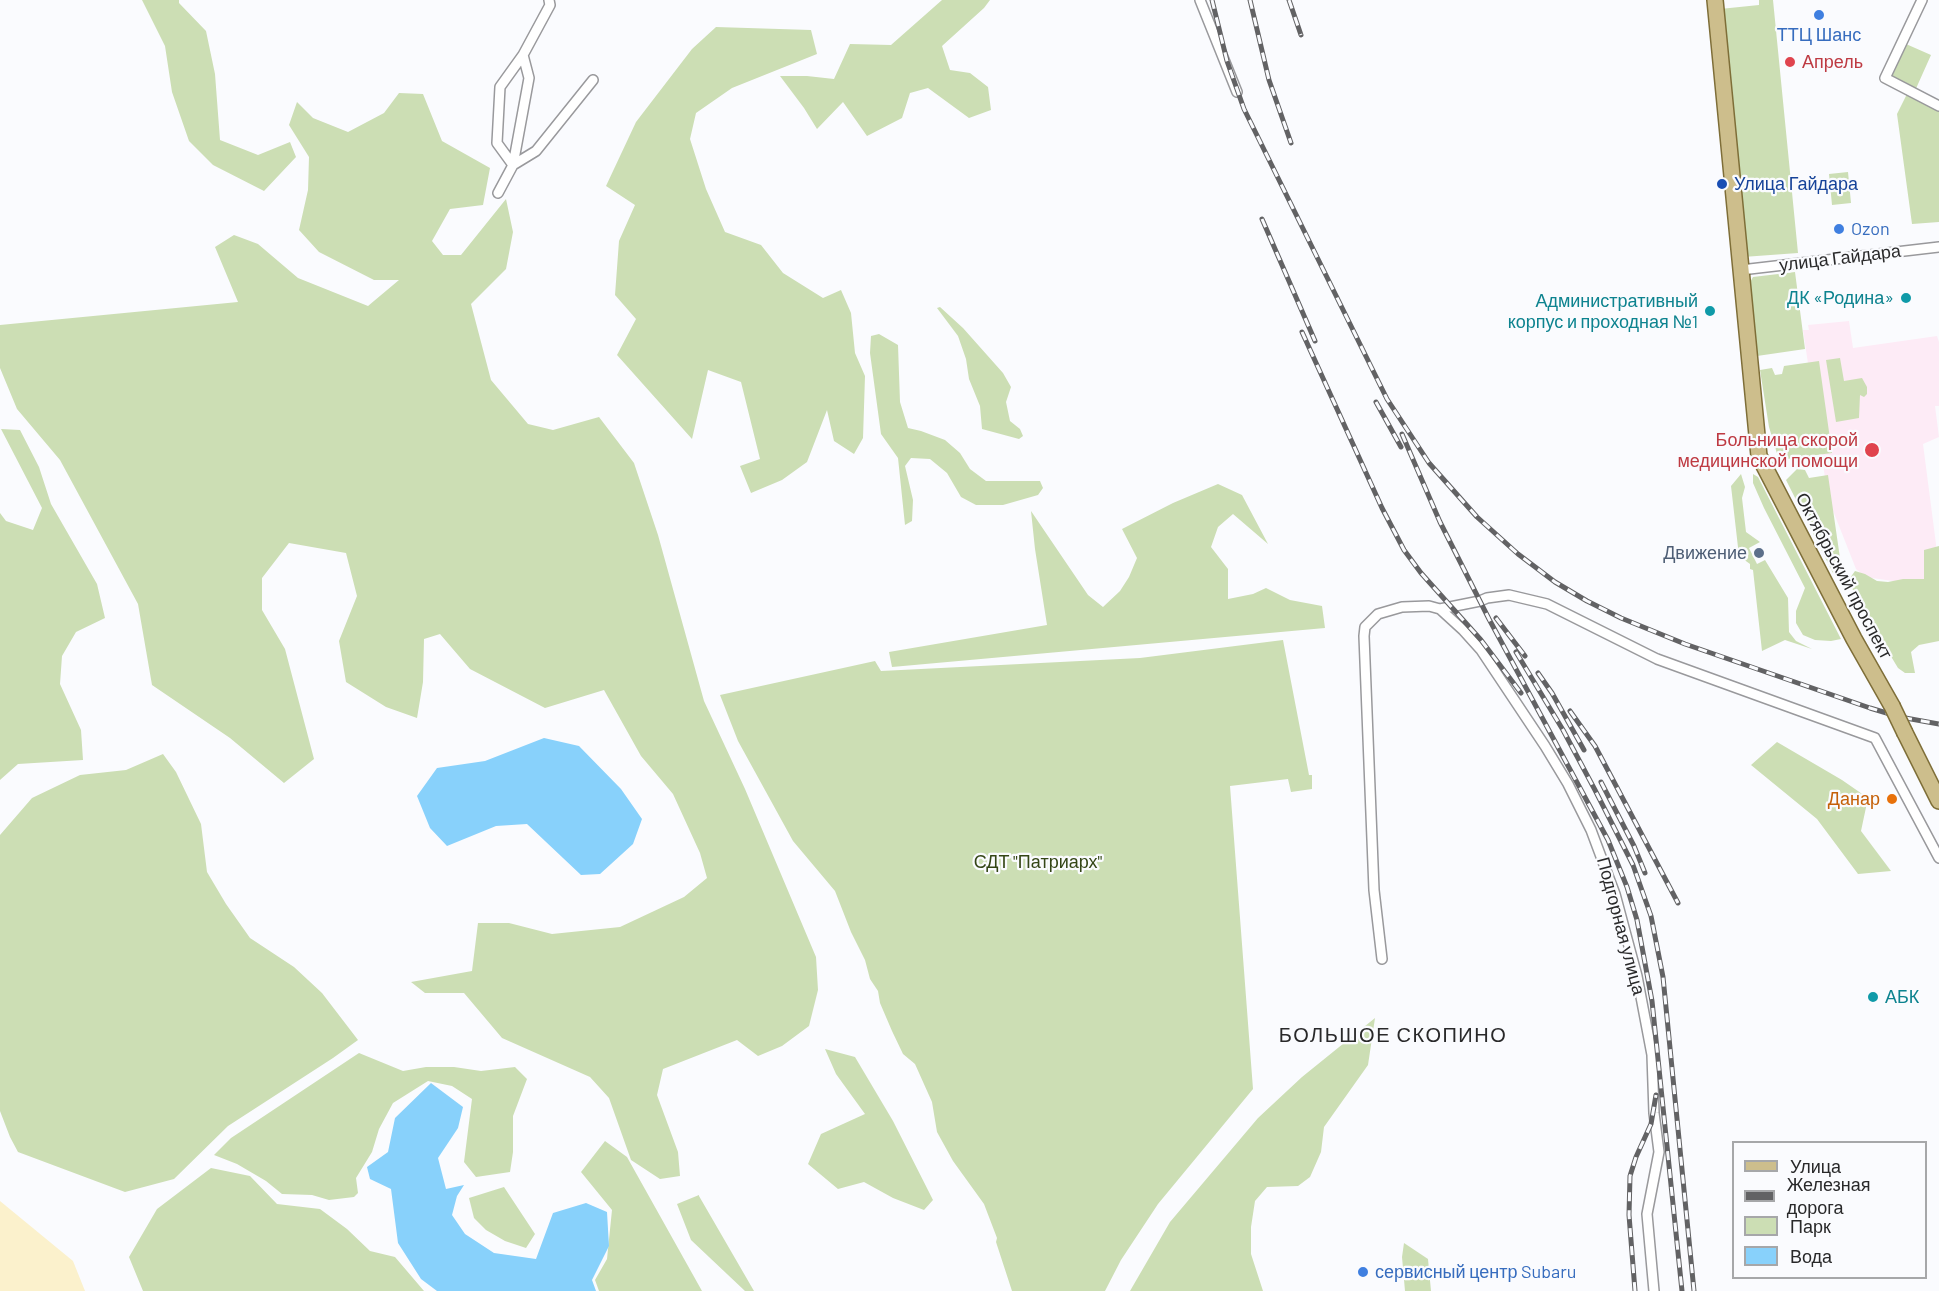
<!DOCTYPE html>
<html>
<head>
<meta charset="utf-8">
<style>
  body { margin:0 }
  #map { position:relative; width:1939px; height:1291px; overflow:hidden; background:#fafbfe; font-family:Barlow,sans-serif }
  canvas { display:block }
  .legend { position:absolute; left:1732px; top:1141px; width:195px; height:138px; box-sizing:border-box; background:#fafbfe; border:2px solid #a6a7a9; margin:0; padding:8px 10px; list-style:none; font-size:18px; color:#29292a }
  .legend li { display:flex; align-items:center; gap:12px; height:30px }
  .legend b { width:30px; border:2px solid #a6a7a9 }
</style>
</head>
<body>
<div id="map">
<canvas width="1939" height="1291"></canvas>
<ul class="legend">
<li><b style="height:8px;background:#cdbe8c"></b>Улица</li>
<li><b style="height:8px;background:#626264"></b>Железная дорога</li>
<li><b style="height:16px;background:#ccdeb4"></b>Парк</li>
<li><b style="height:16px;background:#88d1fb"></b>Вода</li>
</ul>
</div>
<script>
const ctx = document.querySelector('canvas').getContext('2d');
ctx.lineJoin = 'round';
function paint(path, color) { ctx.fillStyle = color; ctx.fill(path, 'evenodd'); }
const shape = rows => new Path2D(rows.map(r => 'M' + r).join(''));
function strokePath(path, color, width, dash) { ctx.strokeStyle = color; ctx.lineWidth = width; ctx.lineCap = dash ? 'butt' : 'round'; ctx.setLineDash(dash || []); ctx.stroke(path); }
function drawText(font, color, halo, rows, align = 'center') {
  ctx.font = font + ' Barlow,sans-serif'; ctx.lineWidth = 4.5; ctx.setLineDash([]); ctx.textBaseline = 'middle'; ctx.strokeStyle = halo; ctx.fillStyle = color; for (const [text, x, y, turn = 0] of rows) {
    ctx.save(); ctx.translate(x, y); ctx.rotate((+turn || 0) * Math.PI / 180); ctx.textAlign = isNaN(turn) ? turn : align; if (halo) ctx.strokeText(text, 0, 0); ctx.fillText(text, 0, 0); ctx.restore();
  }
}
paint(shape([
  [1849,321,1853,348,1937,336,1939,342,1939,406,1935,406,1939,437,1923,444,1936,544,1936,582,1899,585,1893,581,1865,577,1856,569,1828,498,1803,330,1809,330,1808,325]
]), '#fdebf6');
paint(shape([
  [142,0,179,0,179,3,206,31,215,74,220,140,258,155,290,142,296,157,264,191,213,165,189,141,172,92,165,46],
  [942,0,990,0,984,8,942,46,950,70,970,73,988,87,991,110,969,118,928,88,910,93,902,118,867,136,843,102,817,129,804,108,780,76,807,76,834,79,850,44,891,45],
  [1759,0,1773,0,1798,253,1743,257,1720,9,1759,5],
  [716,27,811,30,817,54,732,88,696,113,690,139,706,189,725,232,761,245,783,273,823,298,841,290,851,313,855,353,865,376,863,438,854,454,834,441,827,410,807,462,782,480,751,493,740,466,760,459,741,382,708,370,692,439,617,355,636,319,615,295,619,241,635,205,606,186,636,122,692,49],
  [1906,44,1931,55,1914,93,1939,106,1939,222,1912,224,1897,114,1909,90,1890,81],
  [399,93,423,94,442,141,490,168,483,205,450,209,432,241,443,255,461,255,506,199,513,232,506,269,471,304,491,380,528,424,553,430,599,417,634,463,658,535,704,701,745,789,816,957,818,990,809,1026,782,1046,758,1056,737,1040,663,1069,657,1095,678,1152,680,1176,660,1179,631,1160,609,1098,590,1077,502,1038,464,993,425,993,411,982,472,971,478,923,509,923,552,934,620,927,684,897,707,878,700,853,673,794,641,756,604,690,545,708,470,669,440,634,424,639,423,682,417,718,386,707,346,682,339,641,357,596,346,553,289,543,262,578,262,610,285,649,314,759,284,783,230,738,152,685,138,604,60,460,17,409,0,368,0,325,238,302,215,247,234,235,258,244,298,278,368,306,399,280,374,280,319,252,299,230,308,190,309,157,289,125,297,102,313,118,348,132,384,113],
  [1848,172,1851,203,1832,205,1829,174],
  [1795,272,1805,349,1757,356,1749,284,1753,277],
  [940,307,963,328,1003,373,1011,387,1006,402,1010,421,1020,429,1023,436,1019,439,982,429,980,406,969,379,966,359,958,336,937,308],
  [879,334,898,345,900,402,908,428,921,431,945,440,960,453,970,469,986,481,1040,481,1043,488,1038,495,1003,505,976,505,961,497,947,473,930,459,911,458,905,466,913,500,912,521,905,525,898,458,881,434,870,353,871,336],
  [1840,358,1844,381,1862,378,1867,387,1867,394,1864,397,1860,395,1859,418,1836,422,1826,360],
  [1819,361,1832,453,1779,460,1769,427,1760,370,1772,368,1775,375,1782,374,1784,366],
  [1,429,20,430,39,467,51,504,97,584,105,618,76,632,62,656,60,684,81,730,83,760,18,764,0,780,0,783,0,513,6,521,33,530,42,508],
  [1797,469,1805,470,1809,478,1828,475,1842,572,1833,573,1786,480],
  [1741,474,1745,487,1742,498,1746,532,1760,542,1749,548,1757,564,1765,560,1788,598,1789,632,1796,641,1812,649,1785,640,1762,651,1753,570,1750,569,1750,564,1739,556,1731,486],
  [1753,474,1758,477,1841,639,1831,641,1815,640,1803,635,1796,623,1796,611,1805,588,1764,508,1753,483],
  [1218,484,1242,495,1268,544,1233,514,1218,527,1211,547,1228,569,1228,599,1253,594,1266,588,1290,600,1322,606,1325,628,892,667,889,652,1047,625,1035,549,1031,511,1088,595,1103,607,1120,591,1129,577,1137,558,1122,529,1173,503],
  [1939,546,1939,641,1919,645,1911,652,1915,673,1905,673,1898,668,1854,595,1850,578,1855,571,1865,574,1877,581,1888,582,1903,579,1924,579,1924,550],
  [1283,640,1309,775,1312,775,1312,789,1291,792,1288,779,1230,786,1253,1089,1158,1204,1121,1260,1105,1291,1012,1291,996,1242,997,1238,984,1204,953,1161,937,1132,932,1102,915,1064,903,1054,892,1031,880,1003,878,991,870,979,865,960,851,932,835,891,793,841,738,741,720,695,875,661,881,671,1140,658],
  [1777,742,1842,780,1868,798,1861,831,1891,871,1858,874,1817,819,1751,765],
  [163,754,176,772,201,824,207,872,226,904,250,938,294,967,322,993,358,1040,333,1058,228,1126,174,1179,125,1192,18,1152,10,1137,0,1111,0,835,32,798,80,775,126,770],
  [1375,1018,1368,1065,1324,1127,1321,1152,1310,1177,1298,1186,1267,1187,1255,1201,1251,1227,1251,1254,1263,1291,1130,1291,1170,1222,1258,1118,1302,1077],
  [825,1049,855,1057,893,1121,933,1200,924,1210,893,1198,864,1182,838,1189,808,1164,821,1134,865,1114,836,1074],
  [359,1053,403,1071,426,1067,454,1067,481,1071,515,1067,527,1079,513,1116,513,1152,510,1172,476,1177,464,1162,472,1099,452,1086,428,1081,393,1103,379,1129,372,1152,356,1178,358,1193,354,1197,329,1200,312,1195,282,1194,266,1181,237,1164,214,1155,231,1138],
  [605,1141,627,1157,702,1291,599,1291,595,1280,607,1259,612,1210,581,1172],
  [211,1168,250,1176,277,1204,320,1209,347,1229,370,1251,395,1257,424,1291,143,1291,129,1257,157,1209],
  [504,1187,535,1234,526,1248,505,1241,486,1230,474,1218,469,1198],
  [699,1195,699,1196,754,1291,745,1291,691,1240,677,1204],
  [1404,1243,1428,1259,1431,1291,1405,1291,1402,1257]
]), '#ccdeb4');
paint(shape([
  [0,1201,73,1261,85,1291,0,1291]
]), '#fbf1cc');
paint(shape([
  [544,738,579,746,621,789,642,819,633,844,600,874,581,875,527,824,496,826,447,846,430,828,417,796,437,768,485,761],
  [431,1083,463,1107,458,1128,438,1158,446,1189,464,1185,457,1196,452,1215,465,1234,494,1253,536,1259,553,1213,586,1203,607,1212,609,1246,592,1280,596,1291,437,1291,421,1279,398,1243,391,1189,370,1179,367,1167,388,1152,395,1118]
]), '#88d1fb');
const minor = shape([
  [549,0,550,5,523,55,500,87,497,143,513,165,536,151,593,80],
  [1200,0,1237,92],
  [1922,0,1885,78,1939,106],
  [498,193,513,165,529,78,523,55],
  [1741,270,1939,247],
  [1440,609,1463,630,1481,650,1545,746,1568,784,1591,830,1615,894,1637,976,1652,1055,1654,1113,1659,1152,1647,1214,1654,1291],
  [1382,959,1374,890,1364,636,1365,627,1378,614,1402,607,1429,606,1440,609,1480,601,1487,598,1509,595,1547,604,1657,659,1875,738,1939,858]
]);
const primary = shape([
  [1715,0,1759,456,1854,639,1892,706],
  [1905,733,1939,801]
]);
strokePath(minor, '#99999c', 12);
strokePath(primary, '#7e6e38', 18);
strokePath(minor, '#fff', 9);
strokePath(primary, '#cdbe8c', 15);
const rail = shape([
  [1212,0,1227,61,1244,109,1387,399,1429,463,1477,517,1518,554,1555,582,1587,601,1621,618,1685,644,1870,708,1900,717,1939,724],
  [1250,0,1269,80,1291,143],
  [1289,0,1301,35],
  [1262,219,1315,341],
  [1302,332,1382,508,1404,550,1421,573,1481,640,1521,693],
  [1376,402,1401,447],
  [1402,434,1440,522,1489,619,1608,840,1627,887,1637,920,1652,1001,1682,1291],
  [1496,618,1525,656],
  [1516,652,1563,730,1595,790,1633,865,1651,916,1663,977,1694,1291],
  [1538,673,1552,693,1584,750],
  [1570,711,1595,746,1678,903],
  [1601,782,1634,846,1645,873],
  [1635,1291,1629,1215,1630,1176,1636,1157,1651,1124,1656,1095]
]);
strokePath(rail, '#626264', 5);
strokePath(rail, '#fafbfe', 3, [9]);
const primaryBridge = shape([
  [1892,706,1905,733]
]);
strokePath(primaryBridge, '#7e6e38', 18, []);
strokePath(primaryBridge, '#cdbe8c', 15);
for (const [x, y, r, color] of [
  [1819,15,6,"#3f7fe0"],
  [1790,62,6,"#e0444e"],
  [1722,184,6,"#1a4fb4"],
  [1839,229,6,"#3f7fe0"],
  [1906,298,6,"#0f9aa8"],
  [1710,311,6,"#0f9aa8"],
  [1872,450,8,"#e0444e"],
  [1759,553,6,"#5c6f8a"],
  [1892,799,6,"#e8710a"],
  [1873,997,6,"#0f9aa8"],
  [1363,1272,6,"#3f7fe0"]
]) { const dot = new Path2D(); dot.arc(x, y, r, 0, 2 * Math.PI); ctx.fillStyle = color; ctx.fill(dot); strokePath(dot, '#fafbfe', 2); }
drawText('18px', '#366cbe', '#fafbfe', [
  ["ТТЦ Шанс",1819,35,"center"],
  ["Ozon",1851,229],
  ["сервисный центр Subaru",1375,1272]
], 'left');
drawText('18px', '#be3a42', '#fafbfe', [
  ["Апрель",1802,62],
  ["Больница скорой",1858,440,"right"],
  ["медицинской помощи",1858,461,"right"]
], 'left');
drawText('18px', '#164399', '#fafbfe', [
  ["Улица Гайдара",1734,184]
], 'left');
drawText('18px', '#29292a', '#fafbfe', [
  ["улица Гайдара",1840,258,-7],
  ["Октябрьский проспект",1844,576,62],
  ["Подгорная улица",1621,926,75]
]);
drawText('18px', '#0d838f', '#fafbfe', [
  ["ДК «Родина»",1894,298],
  ["Административный",1698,301],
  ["корпус и проходная №1",1698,322],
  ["АБК",1885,997,"left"]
], 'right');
drawText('18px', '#4e5e75', '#fafbfe', [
  ["Движение",1747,553]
], 'right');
drawText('18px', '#c56008', '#fafbfe', [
  ["Данар",1880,799]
], 'right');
drawText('18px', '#344616', '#fafbfe', [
  ["СДТ \"Патриарх\"",1038,862]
]);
ctx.letterSpacing = '1.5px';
drawText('20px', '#29292a', '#fafbfe', [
  ["БОЛЬШОЕ СКОПИНО",1393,1035]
]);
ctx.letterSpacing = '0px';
</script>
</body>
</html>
